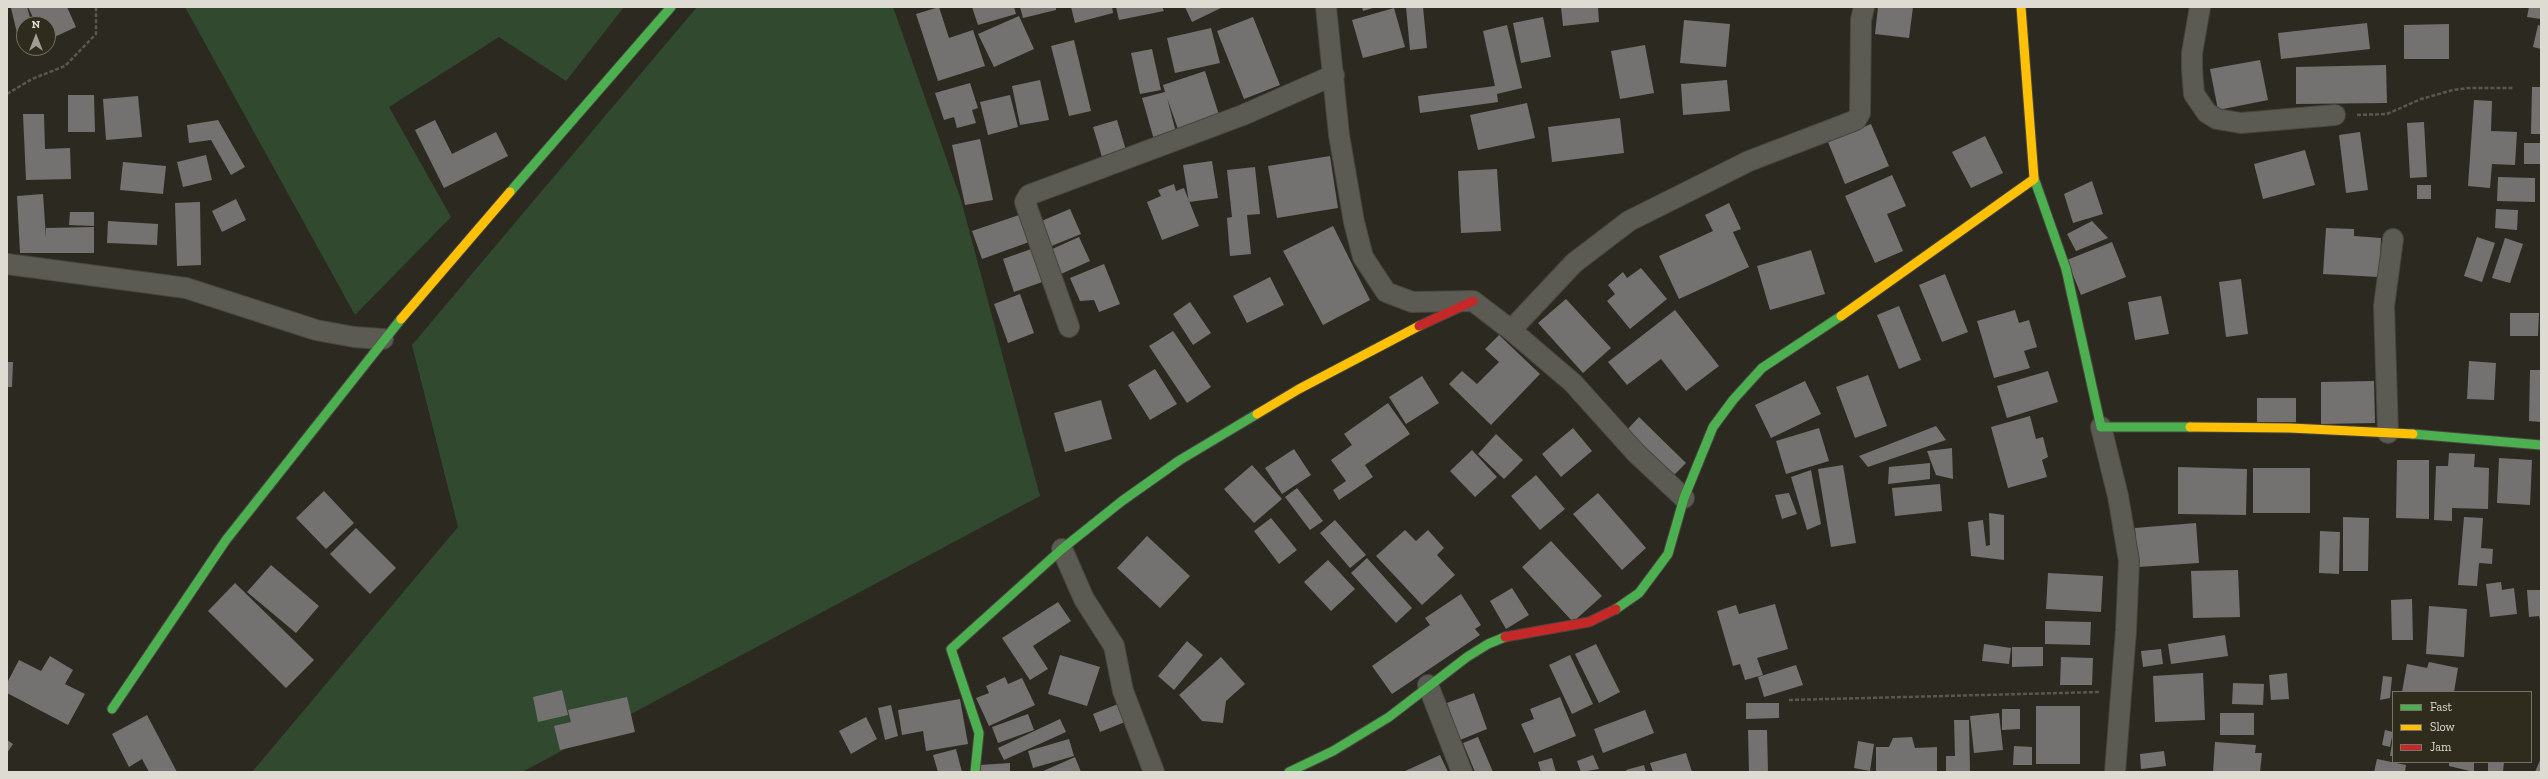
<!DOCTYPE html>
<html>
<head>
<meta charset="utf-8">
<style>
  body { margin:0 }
  #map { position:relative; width:2548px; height:779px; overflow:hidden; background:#2c2921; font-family:"Zilla Slab",serif }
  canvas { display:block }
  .frame { position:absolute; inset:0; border:8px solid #dedcd2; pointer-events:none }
  .legend { position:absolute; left:2392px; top:691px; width:140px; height:72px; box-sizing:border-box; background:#302c1d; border:1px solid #767265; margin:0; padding:5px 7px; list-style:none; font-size:12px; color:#dedcd2 }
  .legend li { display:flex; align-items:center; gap:8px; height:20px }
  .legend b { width:20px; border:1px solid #767265 }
  .north { position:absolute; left:16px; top:16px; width:40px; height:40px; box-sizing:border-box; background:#302c1d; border:1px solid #767265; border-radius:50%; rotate:0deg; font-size:11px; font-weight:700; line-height:16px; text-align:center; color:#dedcd2 }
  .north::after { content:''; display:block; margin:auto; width:14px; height:18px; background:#a09d94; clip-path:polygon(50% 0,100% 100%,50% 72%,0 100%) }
</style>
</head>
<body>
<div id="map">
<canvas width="2548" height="779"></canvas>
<div class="frame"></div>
<ul class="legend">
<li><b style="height:5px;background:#4caf50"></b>Fast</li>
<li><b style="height:5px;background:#ffc107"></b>Slow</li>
<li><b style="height:5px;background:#c62828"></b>Jam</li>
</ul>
<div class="north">N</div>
</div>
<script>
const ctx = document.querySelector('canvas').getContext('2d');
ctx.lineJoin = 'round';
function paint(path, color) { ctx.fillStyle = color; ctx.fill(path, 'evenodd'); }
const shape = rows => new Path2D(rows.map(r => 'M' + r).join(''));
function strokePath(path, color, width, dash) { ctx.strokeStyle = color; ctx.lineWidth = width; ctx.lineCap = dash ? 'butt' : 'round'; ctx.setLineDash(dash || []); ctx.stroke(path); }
paint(shape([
  [185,7,624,7,566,81,499,37,389,107,451,217,355,315],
  [697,7,893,7,961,200,1040,496,522,772,252,772,458,527,412,345]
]), '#314a2f');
paint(shape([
  [27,7,32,24,24,24,24,31,17,33,11,8],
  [28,7,67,7,76,27,48,40,48,24,36,24],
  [939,7,949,38,973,30,985,66,938,81,916,14],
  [972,7,1014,7,1016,14,978,25],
  [1020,7,1056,7,1056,10,1023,18],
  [1071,7,1112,7,1113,13,1075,23],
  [1116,7,1162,7,1164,11,1119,20],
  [1185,7,1223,7,1192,22],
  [1362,7,1376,7,1363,11],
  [1406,7,1423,7,1427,48,1410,50],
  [1561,7,1598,7,1599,22,1563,26],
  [1878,7,1913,7,1909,38,1875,34],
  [2529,7,2541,7,2541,19,2527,17],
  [1394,8,1405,47,1363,58,1352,20],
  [1019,16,1034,49,994,67,978,34],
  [1253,17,1280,85,1244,99,1217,31],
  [1543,17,1551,57,1521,63,1513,23],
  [1684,20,1730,24,1726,67,1680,63],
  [2367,23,2370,49,2281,59,2278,33],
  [2449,24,2449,59,2404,59,2404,25],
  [1507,25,1522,88,1497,94,1498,102,1420,113,1418,96,1495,86,1483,31],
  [2538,25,2541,26,2541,49,2533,47],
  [1211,28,1220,63,1175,73,1167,38],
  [1074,40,1091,111,1069,116,1051,46],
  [1645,45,1654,93,1620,99,1611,51],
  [1152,49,1161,90,1140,94,1131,53],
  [2260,60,2268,100,2218,110,2210,69],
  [2386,65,2387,103,2296,104,2296,67],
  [1205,71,1220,118,1179,132,1167,98,1177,136,1155,143,1142,98,1165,92,1163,85],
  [1040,80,1049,120,1020,125,1012,86],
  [1727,80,1730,111,1683,115,1681,84],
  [970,83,978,108,972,110,976,123,957,128,954,117,944,120,935,93],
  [2532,87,2541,87,2541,134,2531,134],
  [68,95,94,95,95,132,68,132],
  [1010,95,1018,127,988,135,980,102],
  [138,96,142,137,106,140,103,99],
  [2474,100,2492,101,2491,131,2517,132,2515,165,2492,164,2490,188,2468,186],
  [1527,103,1535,138,1478,150,1470,115],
  [23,114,44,114,45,149,70,148,71,179,26,180],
  [1620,118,1624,153,1552,162,1548,127],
  [218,120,245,167,231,175,211,140,189,143,187,125],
  [435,120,452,154,496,132,508,156,444,188,415,130],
  [1117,120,1126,150,1102,157,1093,127],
  [2424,122,2427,177,2410,178,2407,123],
  [1871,124,1889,166,1845,184,1828,142],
  [2360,132,2368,190,2346,193,2339,135],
  [1985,136,2003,173,1971,188,1952,152],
  [980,139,993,200,965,205,952,145],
  [2524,143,2541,143,2541,164,2524,164],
  [2305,150,2315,185,2263,199,2254,164],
  [206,155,212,180,183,187,177,162],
  [1330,156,1338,208,1277,218,1268,166],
  [1212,161,1218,198,1189,202,1183,165],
  [123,162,166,166,163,194,120,190],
  [1255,167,1260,214,1247,215,1251,254,1230,256,1227,218,1232,217,1227,170],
  [1497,169,1501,231,1461,233,1458,171],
  [1892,175,1906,206,1887,214,1903,251,1875,263,1845,196],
  [2498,177,2535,178,2535,202,2497,201],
  [2092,181,2103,214,2073,223,2064,194],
  [1174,184,1176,191,1184,188,1199,226,1162,240,1147,202,1161,196,1158,190],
  [2417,185,2431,185,2431,199,2417,199],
  [43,194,46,238,46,228,94,227,94,253,20,253,17,196],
  [236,199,246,220,222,232,212,211],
  [200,202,201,265,177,266,175,203],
  [1729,203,1741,229,1733,232,1749,267,1679,299,1659,256,1713,231,1705,215],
  [1070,209,1081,234,1049,247,1039,222],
  [2496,209,2518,210,2517,230,2495,228],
  [70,212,94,212,94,226,69,225],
  [1022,214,1032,241,982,259,972,231],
  [108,221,158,224,157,245,107,243],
  [2092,221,2108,238,2076,251,2067,234],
  [1333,226,1370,300,1323,325,1283,251],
  [2326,228,2354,229,2354,236,2381,238,2379,277,2323,274],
  [1079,237,1090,261,1061,274,1050,250],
  [2477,237,2495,243,2482,282,2464,276],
  [2505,238,2523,244,2510,283,2492,278],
  [2112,242,2126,277,2081,295,2067,260],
  [1034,248,1045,281,1014,292,1003,259],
  [1811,250,1825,294,1770,310,1757,266],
  [1104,264,1120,304,1099,312,1094,300,1080,301,1070,278],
  [1641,268,1667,299,1630,329,1607,301,1615,294,1608,285,1623,272,1627,278],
  [1945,274,1968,332,1942,342,1919,285],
  [1270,277,1284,305,1247,323,1233,296],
  [2241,279,2248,334,2226,337,2219,282],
  [1020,294,1034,333,1008,343,994,304],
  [2161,296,2169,334,2135,340,2128,302],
  [1566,299,1611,348,1583,373,1538,323],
  [1190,302,1211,333,1193,345,1173,314],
  [1899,306,1921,360,1899,369,1877,315],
  [1675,310,1719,366,1686,391,1661,359,1627,385,1608,362],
  [2015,310,2019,323,2029,320,2037,347,2024,351,2030,368,1994,378,1977,321],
  [2510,313,2539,313,2538,336,2510,336],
  [1173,331,1211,387,1187,403,1149,346],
  [1499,335,1540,374,1491,425,1449,384,1462,371,1477,384,1499,362,1485,349],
  [2469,361,2496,363,2494,400,2467,399],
  [7,362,13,362,12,387,7,387],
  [1155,369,1177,404,1150,420,1128,385],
  [2530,370,2541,370,2541,422,2529,421],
  [2048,371,2058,402,2007,418,1997,386],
  [1868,375,1887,426,1855,438,1836,387],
  [1422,376,1439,403,1406,424,1389,397],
  [1805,381,1821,414,1771,438,1755,405],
  [2374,381,2375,423,2321,424,2321,382],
  [2257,398,2296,398,2296,422,2257,422],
  [1101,400,1112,439,1065,452,1054,413],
  [1388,403,1410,434,1365,465,1373,477,1339,500,1333,490,1346,481,1331,460,1352,445,1344,434],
  [2030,416,2036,439,2043,437,2048,457,2042,460,2047,477,2008,488,1991,427],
  [1639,417,1686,463,1672,477,1626,431],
  [1936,426,1946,440,1868,467,1859,456],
  [1573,428,1592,451,1561,477,1542,454],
  [1819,428,1829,461,1786,474,1776,441],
  [1496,434,1523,460,1504,479,1478,454],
  [1952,448,1953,479,1936,475,1927,451],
  [1294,449,1311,475,1282,494,1265,468],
  [1472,450,1497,477,1475,497,1450,471],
  [2449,453,2475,454,2474,467,2489,468,2488,509,2452,508,2452,521,2434,520,2436,466,2448,466],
  [2499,458,2532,460,2530,505,2497,503],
  [2397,460,2429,460,2429,519,2396,518],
  [1930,463,1930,479,1888,484,1889,467],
  [1252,465,1282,499,1254,523,1224,489],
  [1843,465,1856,543,1831,547,1818,469],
  [2178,467,2247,469,2246,515,2178,514],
  [2253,468,2310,468,2310,513,2253,513],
  [1811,470,1821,524,1807,530,1791,477],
  [1536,475,1565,509,1540,530,1511,496],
  [1940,484,1942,511,1895,516,1892,488],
  [1297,488,1323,521,1310,530,1285,497],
  [324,491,354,523,326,549,296,518],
  [1598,493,1646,548,1622,570,1573,514],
  [1789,493,1797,514,1782,519,1775,495],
  [1989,513,2004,515,2004,560,1971,556,1968,522,1983,520,1986,546,1990,545],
  [2343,517,2369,518,2368,571,2343,571],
  [2464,517,2483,518,2481,548,2493,549,2492,564,2479,563,2477,586,2458,585],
  [1271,518,1297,550,1279,564,1254,531],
  [1335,520,1366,555,1350,568,1320,533],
  [2196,523,2199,563,2138,567,2135,528],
  [356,528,396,568,370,594,330,554],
  [1405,530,1416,541,1428,530,1444,548,1437,555,1455,575,1422,605,1376,556],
  [2320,531,2340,532,2339,574,2319,573],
  [1147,536,1190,576,1160,608,1117,568],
  [1551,541,1602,596,1573,622,1522,567],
  [1367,558,1412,608,1396,623,1351,573],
  [1328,560,1355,589,1331,611,1304,582],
  [271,565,319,606,296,633,247,592],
  [2238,570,2240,617,2193,618,2191,571],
  [2048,573,2103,576,2101,612,2046,609],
  [2501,582,2502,590,2514,588,2517,614,2490,617,2486,584],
  [235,583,314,660,286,688,208,611],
  [1512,588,1529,615,1506,629,1490,601],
  [2527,590,2541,590,2541,625,2539,616,2529,617],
  [1461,594,1481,625,1475,629,1480,635,1392,694,1372,666,1430,625,1425,618],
  [2412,599,2413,640,2392,640,2391,600],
  [1058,602,1071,621,1033,646,1048,669,1030,680,1002,638],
  [1775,604,1788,649,1757,658,1763,675,1745,680,1740,664,1733,666,1717,611,1736,605,1739,614],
  [2429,606,2467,609,2464,657,2426,654],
  [2045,621,2091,622,2090,645,2045,644],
  [2225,635,2228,656,2171,664,2168,644],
  [1187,641,1203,655,1174,690,1158,676],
  [1596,644,1620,692,1599,703,1575,654],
  [1984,644,2011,648,2009,664,1982,661],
  [2012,647,2043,647,2043,666,2012,667],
  [2161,649,2163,664,2143,667,2141,651],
  [1060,655,1100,667,1087,706,1048,694],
  [1570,655,1593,704,1572,714,1549,665],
  [50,656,73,670,65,684,85,694,68,725,7,693,7,683,19,660,41,671],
  [1221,657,1245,684,1226,701,1223,723,1202,721,1179,695],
  [2061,657,2093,658,2092,685,2060,685],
  [2429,662,2458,668,2454,692,2402,692,2407,664,2427,668],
  [1796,665,1803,685,1764,697,1758,677],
  [2203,673,2205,720,2155,722,2153,676],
  [2287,673,2289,699,2271,700,2269,675],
  [2383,676,2392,677,2390,698,2380,700],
  [1005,677,1008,684,1022,678,1035,705,989,726,976,698,989,693,986,686],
  [2233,683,2264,684,2263,705,2232,704],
  [562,690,568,715,538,722,533,697],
  [1474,693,1487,729,1460,740,1447,703],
  [627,697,635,732,560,750,554,726,571,722,568,710],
  [1560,697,1576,736,1534,753,1521,724,1534,719,1530,709],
  [960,699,968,744,926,751,923,731,902,735,898,710],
  [1746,703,1779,703,1779,718,1746,719],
  [1118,704,1125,722,1100,732,1093,714],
  [891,705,898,736,885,740,878,708],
  [2036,706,2080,706,2080,764,2036,764],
  [2002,709,2020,709,2020,729,2002,730],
  [1645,710,1654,733,1603,753,1594,729],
  [1999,713,2003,750,1974,753,1970,716],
  [2220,713,2254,713,2254,735,2220,735],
  [1028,714,1034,730,998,743,992,727],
  [147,715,177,772,149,772,142,759,129,767,112,734],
  [866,717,877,739,851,754,839,731],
  [1060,719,1066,732,1004,760,998,748],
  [1954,720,1969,720,1970,772,1946,772,1946,756,1955,756],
  [1748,730,1767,730,1768,772,1749,772],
  [2385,730,2393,732,2390,747,2382,745],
  [1478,737,1493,772,1475,772,1463,743],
  [1912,737,1915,748,1937,747,1937,772,1876,772,1876,747,1889,747,1893,738],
  [1069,739,1074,756,1033,768,1028,751],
  [7,740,13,744,7,753],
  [1858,741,1874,744,1870,771,1854,768],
  [2215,742,2256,745,2255,753,2262,753,2260,772,2213,772],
  [2392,743,2393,743,2393,756,2390,756],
  [2014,746,2032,747,2032,765,2013,765],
  [956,749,962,772,938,772,933,755],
  [2164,751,2166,766,2141,769,2140,754],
  [1686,753,1692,772,1653,772,1650,763],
  [1440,755,1448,772,1403,772],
  [1593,755,1599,769,1581,772,1577,761],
  [1075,757,1081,772,1041,772],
  [1552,758,1556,772,1541,772,1538,762],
  [2541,758,2541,772,2535,772],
  [2377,759,2406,765,2405,772,2374,772],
  [2449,762,2474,762,2474,772,2449,766],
  [2488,762,2504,762,2503,772,2488,772],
  [1010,763,1010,772,980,772,980,765],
  [1644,765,1646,772,1627,772,1626,770]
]), '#747271');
const street = shape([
  [1326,7,1339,135,1354,222,1363,257,1386,292,1412,302,1473,301,1511,330,1573,383,1636,453,1684,498],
  [2200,7,2192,53,2192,69,2194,94,2207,113,2217,119,2241,123,2335,115],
  [7,264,186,288,316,330,354,337,383,339],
  [1069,327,1025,202,1029,195,1243,115,1334,75],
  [1511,330,1574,263,1629,221,1749,161,1856,120,1860,113,1861,20,1864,7],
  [2101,427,2118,496,2129,561,2126,630,2115,772],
  [2388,433,2384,306,2393,239],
  [1062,549,1084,599,1114,646,1123,691,1154,772],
  [1428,685,1462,772]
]);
const fast = shape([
  [2034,178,2066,269,2101,427,2190,427],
  [510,192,671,7],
  [2413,434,2541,445],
  [1616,609,1639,593,1668,554,1684,498,1713,427,1733,400,1762,368,1841,316],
  [112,709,226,540,401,319],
  [975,772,979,733,951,649,1062,549,1122,501,1180,460,1257,414],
  [1289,772,1333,751,1389,717,1467,657,1488,644,1505,637]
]);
const slow = shape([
  [2021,7,2034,178],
  [1841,316,2034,179],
  [401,319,510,192],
  [1257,414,1299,389,1419,326],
  [2190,427,2290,428,2413,434]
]);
const jam = shape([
  [1419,326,1473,301],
  [1505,637,1589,622,1616,609]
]);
strokePath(street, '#48463f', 22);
strokePath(fast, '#48463f', 11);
strokePath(slow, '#48463f', 11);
strokePath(jam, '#48463f', 11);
strokePath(shape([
  [7,94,32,79,65,66,96,34,96,7],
  [2357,115,2387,114,2421,99,2453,90,2468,88,2514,88],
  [1789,700,2099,692]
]), '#595751', 2.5, [4, 2]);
strokePath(street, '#5b5a53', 20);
strokePath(fast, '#4caf50', 9);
strokePath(slow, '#ffc107', 9);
strokePath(jam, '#c62828', 9);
</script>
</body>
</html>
